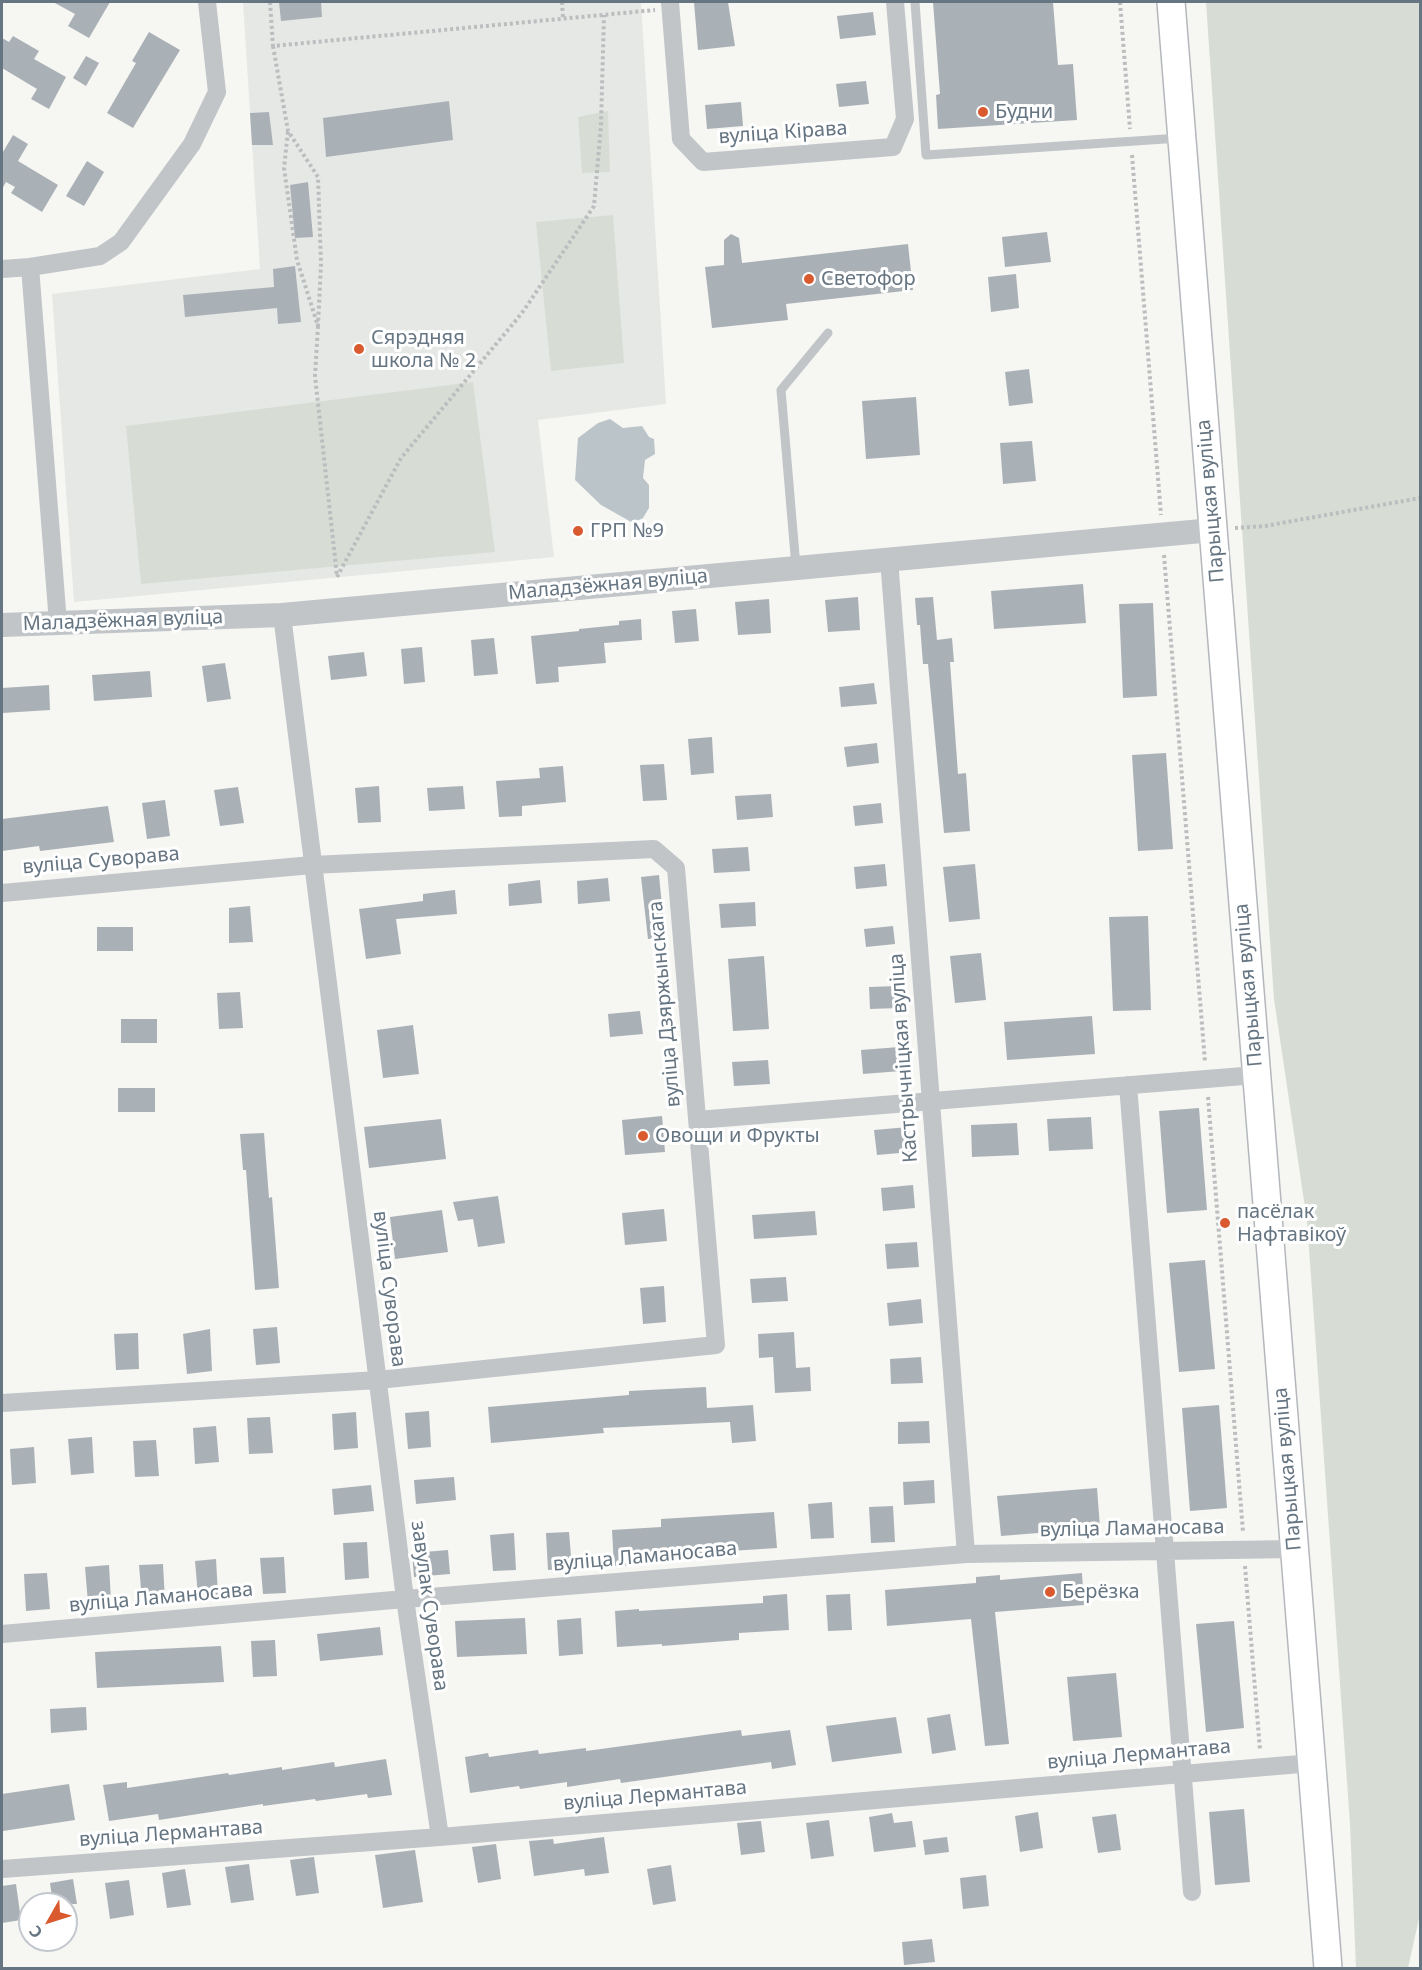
<!DOCTYPE html>
<html>
<head>
<meta charset="utf-8">
<style>
  body { margin:0 }
  #map { position:relative; width:1422px; height:1970px; overflow:hidden; background:#f6f6f3; font-family:"Noto Sans",sans-serif }
  canvas { display:block }
  .frame { position:absolute; inset:0; border:3px solid #667582; pointer-events:none }
  .north { position:absolute; left:18px; top:1892px; width:60px; height:60px; box-sizing:border-box; background:#fff; border:2px solid #c2c8cd; border-radius:50%; rotate:231deg; font-size:16px; font-weight:700; line-height:24px; text-align:center; color:#667582 }
  .north::after { content:''; display:block; margin:auto; width:21px; height:27px; background:#da5a2f; clip-path:polygon(50% 0,100% 100%,50% 72%,0 100%) }
</style>
</head>
<body>
<div id="map">
<canvas width="1422" height="1970"></canvas>
<div class="frame"></div>
<div class="north">С</div>
</div>
<script>
const ctx = document.querySelector('canvas').getContext('2d');
ctx.lineJoin = 'round';
function paint(path, color) { ctx.fillStyle = color; ctx.fill(path, 'evenodd'); }
const shape = rows => new Path2D(rows.map(r => 'M' + r).join(''));
function strokePath(path, color, width, dash) { ctx.strokeStyle = color; ctx.lineWidth = width; ctx.lineCap = dash ? 'butt' : 'round'; ctx.setLineDash(dash || []); ctx.stroke(path); }
function drawText(font, color, halo, rows, align = 'center') {
  ctx.font = font + ' "Noto Sans",sans-serif'; ctx.lineWidth = 6; ctx.setLineDash([]); ctx.textBaseline = 'middle'; ctx.strokeStyle = halo; ctx.fillStyle = color; for (const [text, x, y, turn = 0] of rows) {
    ctx.save(); ctx.translate(x, y); ctx.rotate((+turn || 0) * Math.PI / 180); ctx.textAlign = isNaN(turn) ? turn : align; if (halo) ctx.strokeText(text, 0, 0); ctx.fillText(text, 0, 0); ctx.restore();
  }
}
paint(shape([
  [243,2,641,2,666,404,538,420,554,557,74,602,52,294,260,269]
]), '#e6e8e6');
paint(shape([
  [1206,2,1420,2,1420,1914,1408,1968,1356,1968,1350,1824,1307,1221,1274,999],
  [608,111,610,172,582,173,578,117],
  [613,215,624,363,551,371,536,222],
  [473,382,495,552,141,584,126,426]
]), '#d7ddd4');
paint(shape([
  [610,419,623,428,642,426,649,437,654,439,655,454,645,460,643,478,649,485,649,508,643,518,633,523,601,505,575,480,578,438,598,423]
]), '#bbc5c9');
paint(shape([
  [53,2,110,2,89,38,68,26,75,14],
  [279,2,321,2,322,17,281,21],
  [694,2,728,2,735,46,698,50],
  [933,2,1053,2,1058,65,1073,64,1077,120,938,129,936,95,940,94],
  [873,12,876,35,840,39,837,16],
  [149,32,180,50,133,128,107,113,136,63,132,61],
  [13,36,39,51,34,59,66,77,49,109,31,99,37,89,2,68,2,38,9,42],
  [86,56,99,63,86,86,73,78],
  [866,81,869,104,839,107,836,84],
  [449,101,453,140,326,157,323,118],
  [741,102,743,126,707,129,705,105],
  [269,112,273,145,252,145,250,113],
  [13,135,28,144,18,161,58,185,42,212,11,193,15,187,6,182,2,189,2,150,3,152],
  [87,161,104,172,84,206,66,196],
  [308,182,313,237,295,238,290,185],
  [1047,232,1051,262,1005,267,1002,237],
  [731,234,739,238,742,263,908,244,913,290,786,304,788,320,712,328,705,267,724,265,724,240],
  [295,266,301,322,278,324,277,308,185,317,183,295,274,287,273,269],
  [1016,274,1019,308,991,312,988,277],
  [1029,369,1033,403,1009,406,1005,372],
  [916,397,920,455,866,459,862,401],
  [1032,441,1036,481,1003,484,1000,443],
  [1083,584,1086,623,994,629,991,591],
  [858,597,860,630,828,632,825,600],
  [933,597,937,640,952,638,954,662,950,662,958,774,966,773,970,831,944,833,928,664,923,664,920,625,917,625,915,598],
  [769,599,771,633,738,635,735,602],
  [1153,603,1157,696,1123,698,1119,604],
  [696,609,699,641,675,643,672,611],
  [641,619,642,640,604,643,606,663,558,667,559,682,536,684,531,636,579,631,579,629,619,625,619,621],
  [494,638,498,674,474,676,471,640],
  [422,647,425,682,404,684,401,649],
  [364,652,367,676,331,680,328,656],
  [225,663,231,699,207,702,202,666],
  [150,671,152,697,94,701,92,675],
  [874,683,877,704,841,707,839,687],
  [49,685,50,710,2,713,2,688],
  [712,737,714,773,691,775,688,739],
  [877,743,879,763,847,767,844,747],
  [1166,753,1173,849,1138,851,1132,755],
  [664,764,667,800,643,801,640,765],
  [563,766,566,802,522,806,522,816,499,817,496,781,540,778,539,768],
  [379,786,381,822,358,823,355,788],
  [463,786,465,809,429,811,427,788],
  [238,787,244,823,220,826,214,790],
  [771,794,773,817,737,820,735,796],
  [165,800,170,836,147,839,142,803],
  [881,803,883,823,855,826,853,806],
  [108,806,114,842,40,851,39,846,2,851,2,819],
  [748,847,750,871,714,873,712,849],
  [885,864,887,886,856,889,854,867],
  [975,864,980,919,949,922,943,867],
  [659,875,665,937,648,939,641,877],
  [608,878,610,901,578,904,577,881],
  [540,880,542,903,509,906,508,884],
  [455,890,457,914,396,919,401,954,366,959,359,909,423,901,423,894],
  [755,902,756,926,721,928,719,904],
  [250,906,253,942,229,943,229,908],
  [1148,916,1151,1010,1113,1011,1109,917],
  [893,926,895,944,866,947,864,929],
  [97,927,133,927,133,951,97,951],
  [981,953,986,1000,955,1003,950,956],
  [764,956,769,1029,733,1031,728,959],
  [898,986,899,1008,870,1009,869,987],
  [240,992,243,1028,219,1029,217,993],
  [640,1011,643,1034,610,1037,608,1014],
  [1092,1016,1095,1054,1007,1060,1004,1022],
  [121,1019,157,1019,157,1043,121,1043],
  [413,1025,419,1074,383,1078,377,1030],
  [899,1047,901,1071,863,1074,861,1050],
  [768,1060,770,1084,734,1086,732,1062],
  [118,1088,155,1088,155,1112,118,1112],
  [1199,1108,1207,1210,1167,1213,1159,1111],
  [662,1116,665,1152,625,1155,622,1120],
  [1091,1117,1093,1149,1049,1151,1047,1119],
  [441,1119,446,1159,369,1168,364,1127],
  [1017,1123,1019,1155,972,1157,971,1125],
  [908,1127,911,1152,877,1155,874,1130],
  [264,1133,269,1198,272,1197,279,1288,255,1290,246,1170,243,1170,240,1134],
  [913,1185,915,1208,883,1211,881,1188],
  [498,1196,505,1243,478,1247,473,1219,458,1221,453,1202],
  [664,1209,667,1241,625,1245,622,1213],
  [442,1210,448,1252,395,1259,390,1217],
  [815,1211,817,1235,754,1239,752,1215],
  [917,1242,919,1267,887,1269,885,1244],
  [1205,1260,1215,1369,1179,1372,1169,1263],
  [786,1277,788,1301,752,1303,750,1279],
  [664,1286,666,1322,643,1324,640,1288],
  [921,1299,923,1323,889,1326,887,1303],
  [277,1327,280,1363,256,1365,253,1329],
  [210,1329,212,1371,187,1374,183,1334],
  [794,1332,796,1368,810,1367,811,1391,775,1393,773,1357,759,1358,758,1334],
  [138,1333,139,1369,116,1370,114,1334],
  [921,1357,923,1383,891,1384,890,1359],
  [706,1387,707,1408,753,1405,756,1441,732,1443,730,1422,603,1428,604,1433,491,1443,488,1407,629,1395,629,1391],
  [1219,1405,1227,1508,1190,1511,1182,1408],
  [429,1411,431,1447,408,1449,405,1413],
  [356,1412,358,1448,334,1450,332,1414],
  [270,1417,273,1453,249,1454,247,1418],
  [929,1421,930,1443,898,1444,898,1422],
  [216,1426,219,1462,195,1464,193,1428],
  [92,1437,94,1473,71,1475,68,1439],
  [156,1440,159,1476,135,1477,133,1441],
  [34,1447,36,1483,12,1485,10,1449],
  [454,1477,456,1500,416,1504,414,1480],
  [934,1480,935,1503,904,1505,903,1482],
  [371,1485,374,1511,334,1515,332,1489],
  [1097,1488,1100,1528,1001,1536,997,1496],
  [832,1502,834,1538,811,1539,808,1504],
  [893,1506,895,1542,871,1543,869,1507],
  [774,1512,777,1548,638,1557,638,1565,614,1566,612,1530,661,1527,661,1519],
  [569,1532,572,1568,548,1570,546,1533],
  [514,1533,516,1570,493,1571,490,1535],
  [367,1542,369,1578,345,1580,343,1543],
  [448,1550,450,1574,414,1577,412,1553],
  [284,1557,286,1593,263,1594,260,1558],
  [216,1559,218,1595,198,1596,195,1561],
  [163,1564,165,1600,142,1601,139,1565],
  [109,1565,111,1601,88,1603,85,1567],
  [47,1573,50,1609,26,1611,24,1574],
  [1082,1573,1084,1605,995,1612,1009,1744,985,1746,971,1619,887,1626,885,1590,976,1583,976,1577,1000,1575,1000,1580],
  [787,1594,789,1630,739,1633,739,1640,662,1646,662,1644,617,1647,615,1611,639,1609,639,1611,763,1603,763,1596],
  [850,1594,852,1630,828,1631,826,1595],
  [525,1618,527,1654,457,1657,455,1621],
  [581,1618,583,1654,559,1656,557,1620],
  [1234,1621,1244,1728,1206,1732,1196,1624],
  [380,1627,383,1655,320,1661,317,1634],
  [275,1640,277,1676,253,1677,251,1641],
  [221,1646,224,1682,97,1688,95,1652],
  [1116,1673,1122,1737,1073,1741,1067,1677],
  [86,1707,87,1730,51,1733,50,1709],
  [950,1714,956,1750,932,1754,927,1718],
  [896,1717,902,1753,832,1762,826,1726],
  [741,1730,742,1736,790,1730,796,1765,772,1769,771,1762,621,1783,620,1779,567,1787,567,1782,520,1789,519,1786,470,1793,465,1757,488,1753,489,1757,538,1750,539,1754,586,1748,586,1751],
  [386,1759,392,1795,368,1798,367,1794,316,1801,315,1799,263,1806,263,1804,159,1820,158,1814,109,1821,103,1785,127,1782,127,1788,228,1773,229,1775,282,1767,282,1770,334,1762,335,1767],
  [69,1784,75,1820,3,1831,2,1794],
  [1244,1809,1250,1882,1215,1885,1209,1812],
  [1038,1812,1043,1848,1020,1852,1015,1816],
  [892,1813,894,1823,912,1821,916,1847,874,1852,869,1817],
  [1116,1814,1121,1850,1098,1853,1092,1817],
  [829,1820,834,1856,811,1859,806,1823],
  [761,1821,765,1852,741,1855,737,1823],
  [604,1837,609,1873,585,1876,584,1869,534,1876,529,1841,553,1839,554,1844],
  [947,1837,949,1852,925,1855,923,1840],
  [496,1844,501,1879,478,1883,472,1847],
  [415,1850,423,1902,383,1908,375,1855],
  [314,1857,319,1893,296,1896,290,1860],
  [249,1864,254,1900,231,1903,225,1867],
  [671,1865,676,1901,653,1905,647,1869],
  [185,1869,191,1905,167,1908,162,1873],
  [986,1875,989,1906,963,1909,960,1878],
  [73,1879,77,1904,53,1904,50,1883],
  [129,1880,134,1915,110,1919,105,1883],
  [16,1884,21,1920,2,1923,2,1886],
  [932,1939,935,1962,904,1965,902,1942]
]), '#aab1b6');
const secondary = shape([
  [1171,2,1328,1968]
]);
strokePath(secondary, '#b4b8bc', 30);
strokePath(shape([
  [270,2,273,46,655,10],
  [562,2,563,18],
  [1120,2,1130,129],
  [273,46,288,131,318,177,321,264,318,326,297,260,284,168,288,131],
  [1132,155,1161,515],
  [318,326,315,376,337,576],
  [1235,528,1265,526,1420,498],
  [1164,555,1205,1062],
  [337,577,401,458,522,313,594,206,601,125,604,15],
  [1208,1097,1243,1532],
  [1245,1566,1260,1750]
]), '#bbbdbf', 4, [3, 3]);
strokePath(shape([
  [915,2,926,155,1180,138],
  [796,567,781,390,828,333]
]), '#c1c5c8', 9);
strokePath(shape([
  [670,2,681,139,703,162,893,147,905,119,895,2],
  [30,267,58,623],
  [2,269,30,267,100,256,121,242,192,144,217,92,207,2],
  [889,559,966,1554],
  [282,615,405,1599,440,1837],
  [2,893,312,865,654,849,676,868,716,1345,378,1380,2,1403],
  [1128,1085,1192,1892],
  [697,1120,1256,1075],
  [2,1634,405,1599,966,1554,1294,1549],
  [2,1869,440,1837,1312,1763]
]), '#c1c5c8', 18);
strokePath(shape([
  [2,625,282,615,1213,530]
]), '#c1c5c8', 24);
strokePath(secondary, '#fff', 27);
for (const [x, y, r, color] of [
  [983,112,6,"#da5a2f"],
  [809,279,6,"#da5a2f"],
  [359,349,6,"#da5a2f"],
  [578,531,6,"#da5a2f"],
  [643,1136,6,"#da5a2f"],
  [1225,1223,6,"#da5a2f"],
  [1050,1592,6,"#da5a2f"]
]) { const dot = new Path2D(); dot.arc(x, y, r, 0, 2 * Math.PI); ctx.fillStyle = color; ctx.fill(dot); strokePath(dot, '#fff', 2); }
drawText('20px', '#667582', '#fff', [
  ["Будни",995,112],
  ["Светофор",821,279],
  ["Сярэдняя",371,338],
  ["школа № 2",371,361],
  ["ГРП №9",590,531],
  ["Овощи и Фрукты",655,1136],
  ["пасёлак",1237,1212],
  ["Нафтавікоў",1237,1235],
  ["Берёзка",1062,1592]
], 'left');
drawText('20px', '#667582', '#fff', [
  ["вуліца Кірава",783,133,-4],
  ["Парыцкая вуліца",1211,501,-95],
  ["Маладзёжная вуліца",608,585,-5],
  ["Маладзёжная вуліца",123,621,-2],
  ["вуліца Суворава",101,861,-5],
  ["Парыцкая вуліца",1249,985,-95],
  ["вуліца Дзяржынскага",665,1004,-95],
  ["Кастрычніцкая вуліца",904,1058,-94],
  ["вуліца Суворава",389,1289,83],
  ["Парыцкая вуліца",1288,1469,-95],
  ["вуліца Ламаносава",1132,1529,-1],
  ["вуліца Ламаносава",645,1557,-5],
  ["вуліца Ламаносава",161,1598,-5],
  ["завулак Суворава",429,1606,82],
  ["вуліца Лермантава",1139,1755,-5],
  ["вуліца Лермантава",655,1796,-5],
  ["вуліца Лермантава",171,1834,-4]
]);
</script>
</body>
</html>
